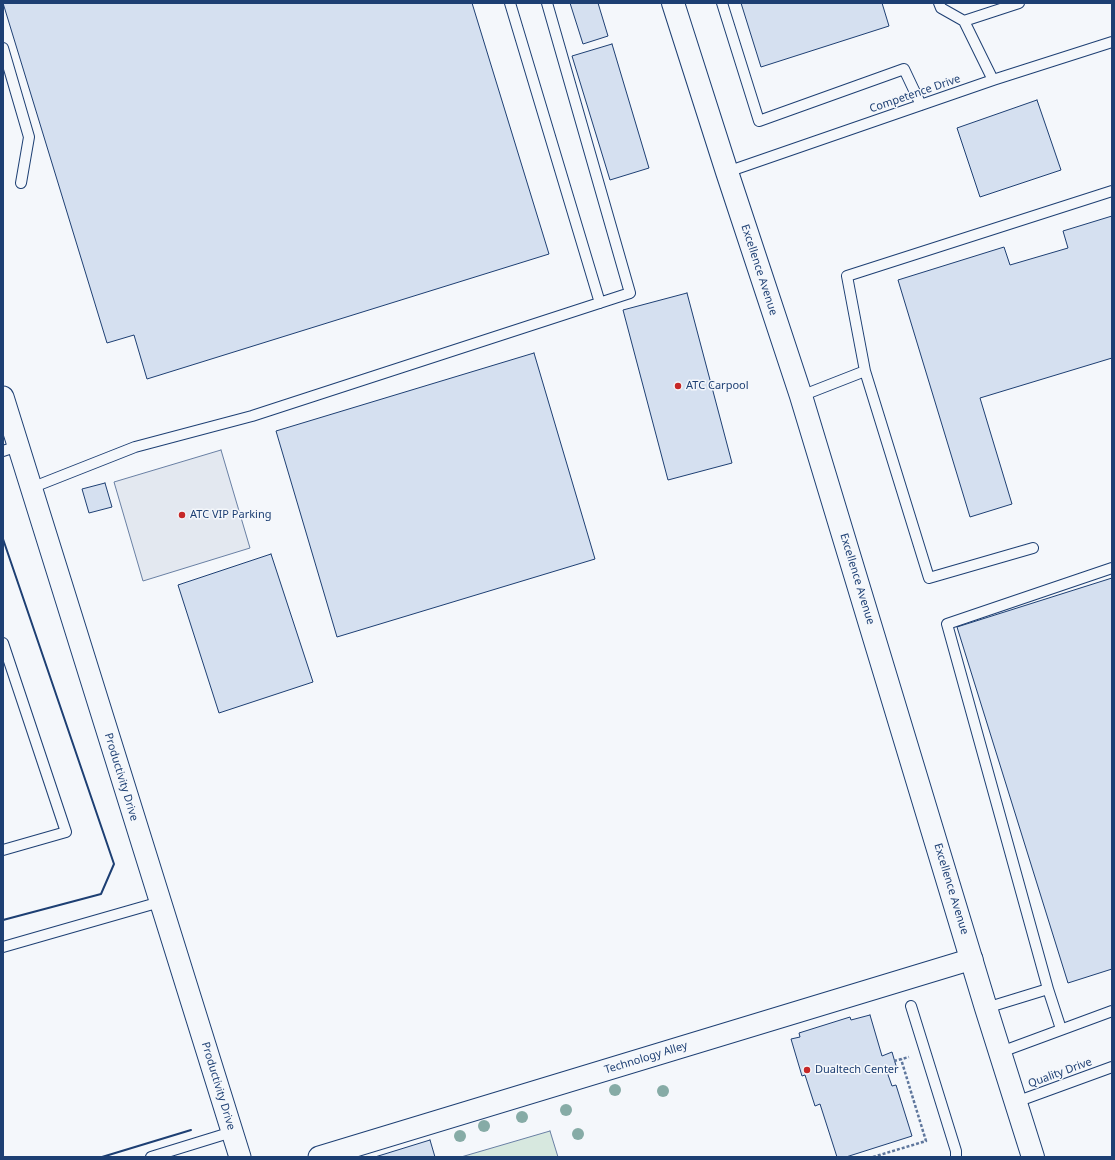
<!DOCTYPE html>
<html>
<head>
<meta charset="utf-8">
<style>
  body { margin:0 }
  #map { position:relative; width:1115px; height:1160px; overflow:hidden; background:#f4f7fb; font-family:"Noto Sans",sans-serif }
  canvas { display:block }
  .frame { position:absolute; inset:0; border:4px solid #1d3f73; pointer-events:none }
</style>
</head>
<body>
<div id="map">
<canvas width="1115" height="1160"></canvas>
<div class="frame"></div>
</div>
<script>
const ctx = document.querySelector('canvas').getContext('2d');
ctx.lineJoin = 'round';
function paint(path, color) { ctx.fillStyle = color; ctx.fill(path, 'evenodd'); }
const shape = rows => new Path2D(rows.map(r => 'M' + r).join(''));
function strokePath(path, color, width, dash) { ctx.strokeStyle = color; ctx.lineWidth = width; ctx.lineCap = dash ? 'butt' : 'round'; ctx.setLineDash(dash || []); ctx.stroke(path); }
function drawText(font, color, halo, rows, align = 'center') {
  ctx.font = font + ' "Noto Sans",sans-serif'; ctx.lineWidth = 3; ctx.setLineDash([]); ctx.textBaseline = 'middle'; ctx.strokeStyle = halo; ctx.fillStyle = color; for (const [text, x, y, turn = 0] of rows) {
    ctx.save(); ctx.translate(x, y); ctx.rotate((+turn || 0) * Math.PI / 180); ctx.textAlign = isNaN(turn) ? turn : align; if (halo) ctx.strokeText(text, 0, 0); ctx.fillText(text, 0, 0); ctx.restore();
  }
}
const green = shape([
  [550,1131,558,1157,461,1157,550,1131]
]);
paint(green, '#d7e8df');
strokePath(green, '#687fa3', 1);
const parking = shape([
  [221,450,250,548,143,581,114,482,221,450]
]);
paint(parking, '#e3e8f0');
strokePath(parking, '#687fa3', 1);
const building = shape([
  [3,3,472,3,549,254,147,379,134,335,107,343,3,3],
  [570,3,598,3,608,36,583,44,570,3],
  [741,3,882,3,889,26,761,67,741,3],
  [612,44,649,168,610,180,572,56,612,44],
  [1037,100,1061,170,980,197,957,128,1037,100],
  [1112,216,1112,358,980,398,1012,504,970,517,898,280,1004,247,1010,265,1068,248,1063,231,1112,216],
  [687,293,732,463,668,480,623,310,687,293],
  [534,353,595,559,337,637,276,431,534,353],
  [105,483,112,507,89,513,82,489,105,483],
  [271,554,313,682,219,713,178,585,271,554],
  [1112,578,1112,969,1068,983,957,627,1112,578],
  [870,1015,882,1056,892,1052,897,1069,887,1072,892,1086,896,1085,912,1136,846,1157,837,1157,820,1104,815,1106,805,1075,802,1076,791,1039,800,1037,799,1033,850,1017,851,1020,870,1015],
  [430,1140,435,1157,375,1157,430,1140]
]);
paint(building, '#d5e0f0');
strokePath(building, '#1d3f73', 1);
const service = shape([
  [510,3,600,303],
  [722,3,759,121,904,69,921,105],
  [939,3,941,8,964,21,993,80],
  [964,21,1019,3],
  [3,48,29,137,21,183],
  [727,172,993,80,1112,42],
  [801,396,865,371],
  [3,451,18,446],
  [31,488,135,447,252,416,630,293,547,3],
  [1033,548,929,578,865,371,847,276,1112,191],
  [3,643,66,832,3,850],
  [3,947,160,902],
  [911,1006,956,1151,956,1157],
  [986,1008,1048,989],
  [1061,1029,1048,989,947,624,1112,568],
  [1001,1052,1112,1011],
  [1016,1102,1112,1067],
  [151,1157,232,1132]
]);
const minor = shape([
  [3,397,240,1157],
  [319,1157,972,959]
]);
const tertiary = shape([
  [673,3,727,172,801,396,986,1008,1033,1157]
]);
strokePath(service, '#1d3f73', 12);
strokePath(minor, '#1d3f73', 23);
strokePath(tertiary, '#1d3f73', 24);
strokePath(shape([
  [894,1061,909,1057],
  [873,1157,926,1141,901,1059]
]), '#5e769c', 2.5, [3, 2]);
strokePath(service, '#f4f7fb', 10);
strokePath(minor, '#f4f7fb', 21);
strokePath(tertiary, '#f4f7fb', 22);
strokePath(shape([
  [3,539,114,864,101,894,3,920],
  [102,1157,191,1130]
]), '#1d3f73', 2);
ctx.fillStyle = '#86aba6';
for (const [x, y] of [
  [615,1090],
  [663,1091],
  [566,1110],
  [522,1117],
  [484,1126],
  [578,1134],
  [460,1136]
]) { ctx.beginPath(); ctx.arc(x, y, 6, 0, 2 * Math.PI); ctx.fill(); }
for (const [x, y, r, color] of [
  [678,386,4,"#c62828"],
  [182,515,4,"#c62828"],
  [807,1070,4,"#c62828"]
]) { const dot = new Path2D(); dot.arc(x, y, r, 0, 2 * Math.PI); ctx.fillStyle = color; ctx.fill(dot); strokePath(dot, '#f4f7fb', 1.5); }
drawText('11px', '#1d3f73', '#f4f7fb', [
  ["Competence Drive",915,94,-19],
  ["Excellence Avenue",759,270,72],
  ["Excellence Avenue",857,579,73],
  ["Productivity Drive",121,777,73],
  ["Excellence Avenue",951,889,73],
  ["Technology Alley",646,1058,-17],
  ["Quality Drive",1060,1073,-20],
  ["Productivity Drive",218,1086,73]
]);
drawText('11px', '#1d3f73', '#f4f7fb', [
  ["ATC Carpool",686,386],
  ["ATC VIP Parking",190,515],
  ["Dualtech Center",815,1070]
], 'left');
</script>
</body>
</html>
